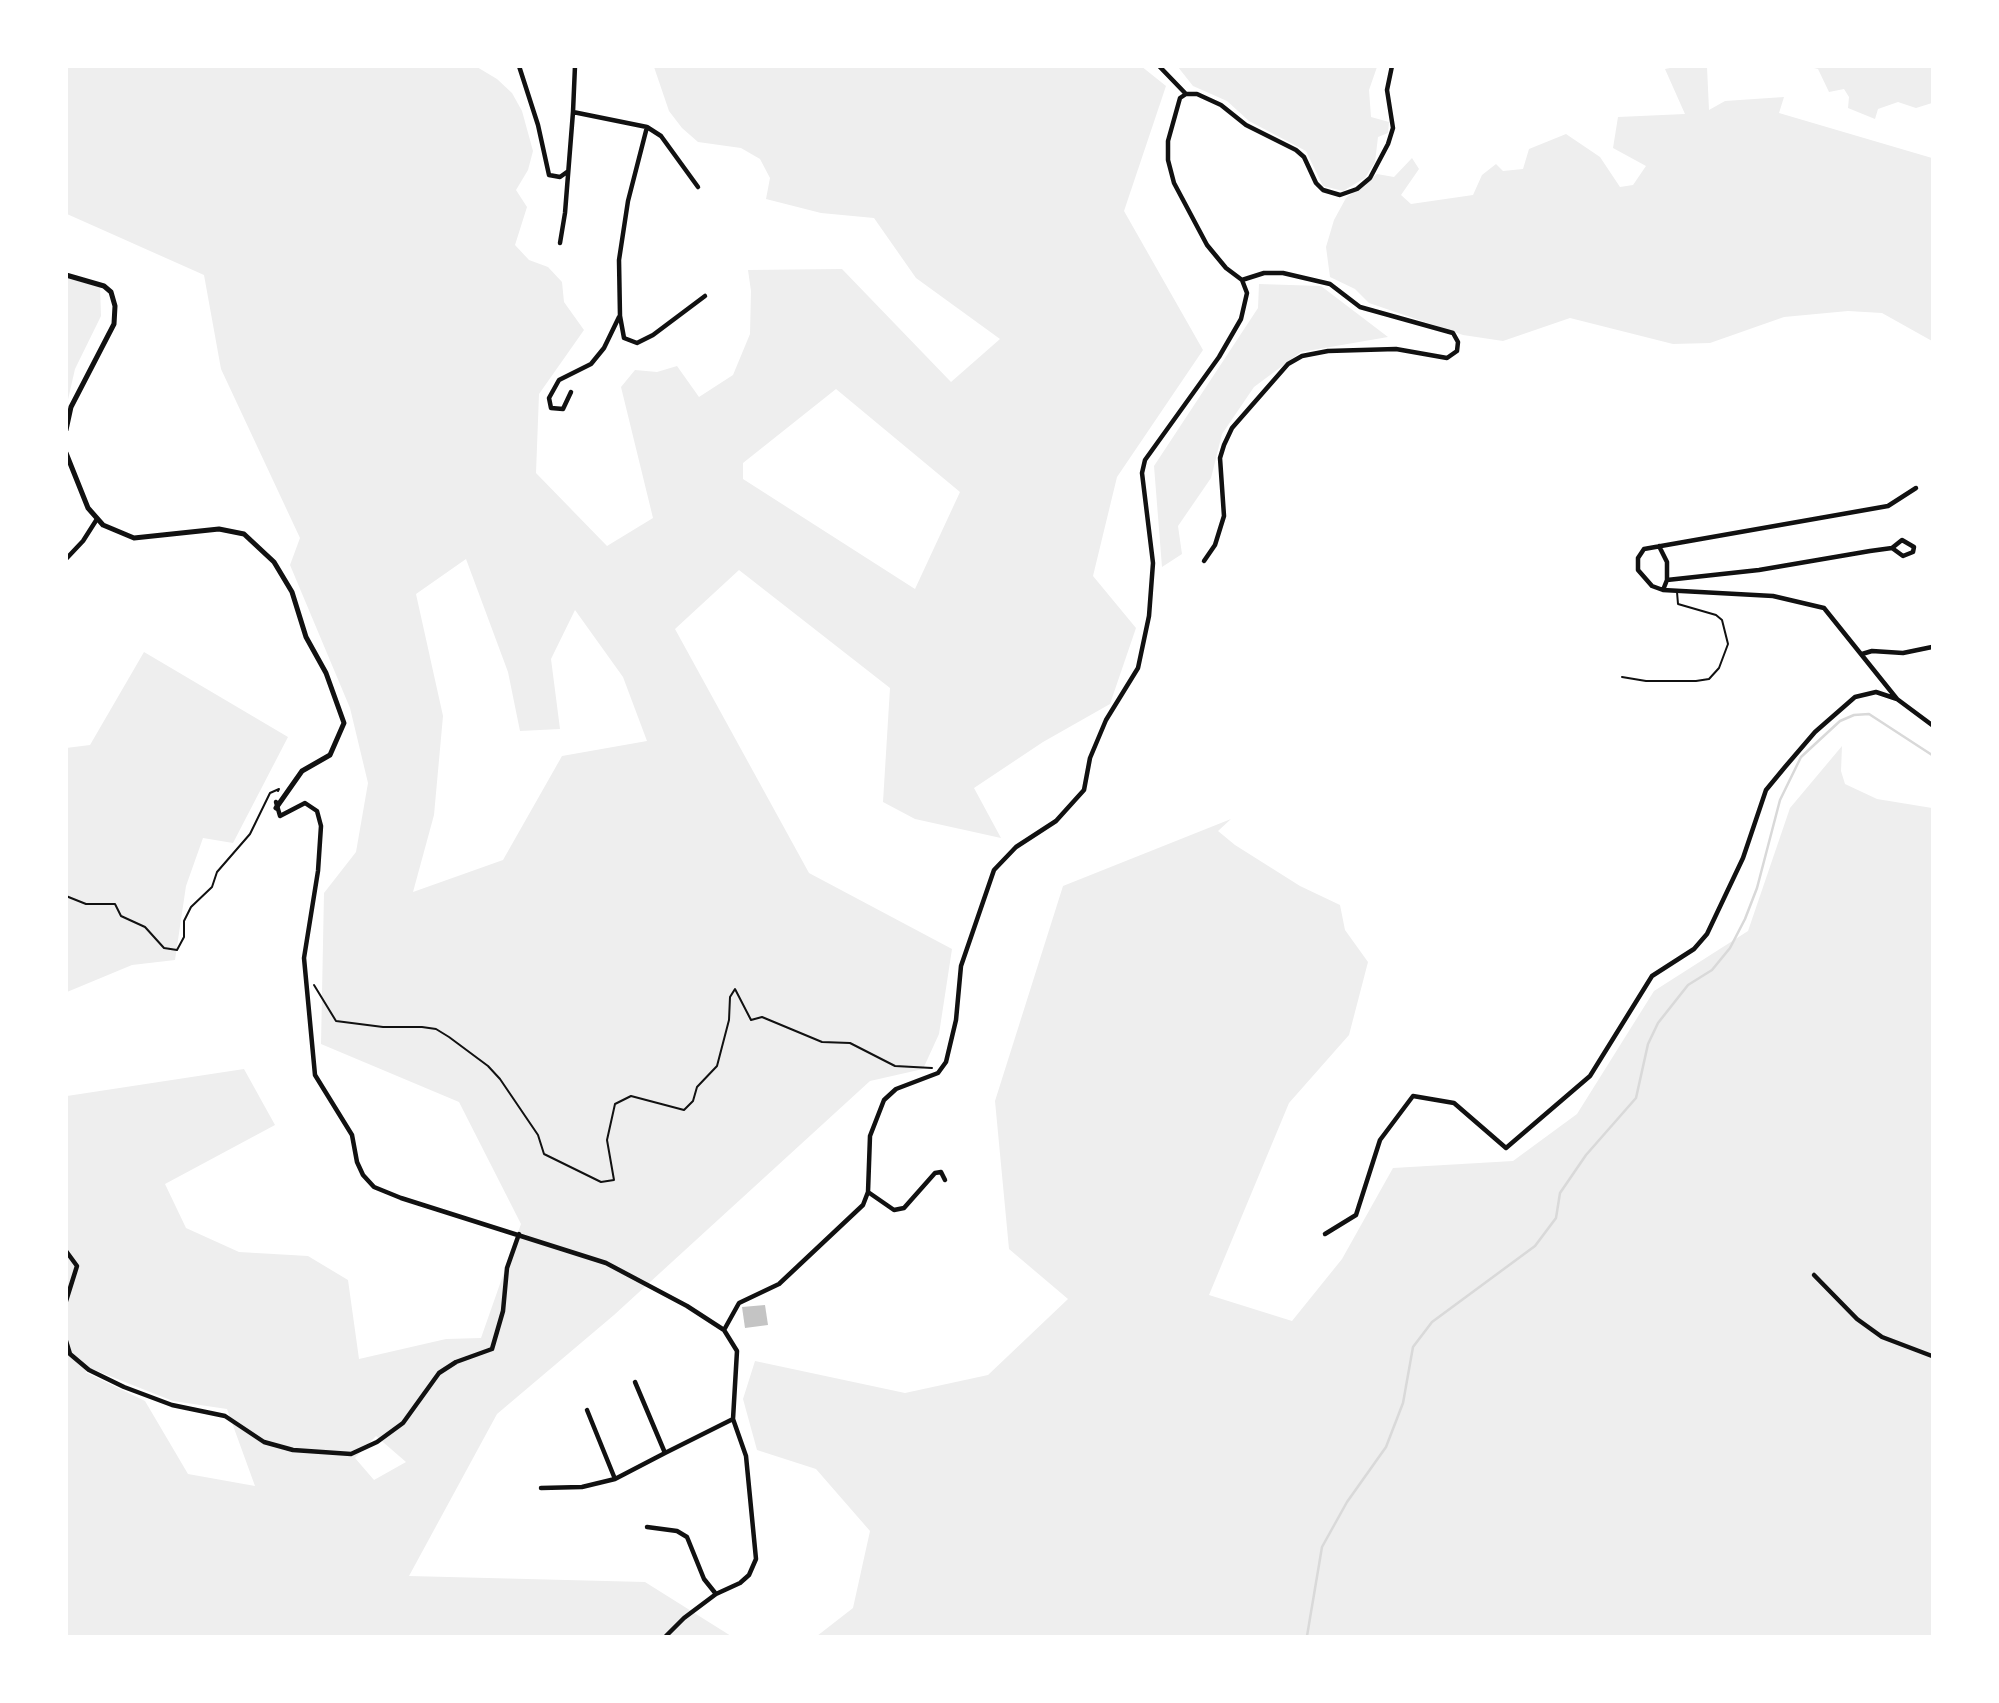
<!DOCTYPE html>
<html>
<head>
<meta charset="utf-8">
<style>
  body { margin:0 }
  #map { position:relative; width:1999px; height:1703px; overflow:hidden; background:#fff; font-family:Barlow,sans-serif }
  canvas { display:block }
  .frame { position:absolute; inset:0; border:68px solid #fff; pointer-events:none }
</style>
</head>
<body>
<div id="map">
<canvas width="1999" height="1703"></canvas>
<div class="frame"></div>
</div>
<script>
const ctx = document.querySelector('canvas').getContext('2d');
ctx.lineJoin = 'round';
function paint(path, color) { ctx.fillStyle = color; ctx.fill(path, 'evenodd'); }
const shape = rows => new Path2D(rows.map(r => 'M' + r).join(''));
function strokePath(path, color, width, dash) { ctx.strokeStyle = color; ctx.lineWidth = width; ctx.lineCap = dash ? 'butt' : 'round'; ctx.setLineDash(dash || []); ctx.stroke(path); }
paint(shape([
  [1141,66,1166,86,1124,211,1203,350,1117,477,1093,576,1136,628,1110,704,1043,742,974,788,1001,838,915,819,883,802,890,688,739,570,675,629,809,873,952,949,939,1034,923,1069,870,1081,614,1315,497,1414,409,1576,645,1582,731,1636,67,1636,67,1096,244,1069,275,1125,165,1184,186,1228,239,1252,308,1256,348,1280,359,1359,446,1339,481,1338,521,1224,459,1102,321,1044,324,893,356,852,368,783,350,708,290,565,300,538,221,369,204,275,67,214,67,67,477,67,497,79,512,93,522,111,533,151,528,170,516,190,527,207,515,245,529,260,548,267,562,282,564,302,584,330,539,394,536,473,607,546,653,518,621,387,635,370,657,372,677,366,699,397,733,375,750,334,751,291,748,270,842,269,951,382,1000,339,916,278,874,218,821,213,766,199,770,178,760,159,741,148,698,142,682,128,669,111,654,67],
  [836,389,960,492,915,589,743,479,743,463],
  [466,559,508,672,520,731,560,729,551,659,575,610,623,677,647,741,562,756,503,860,413,892,434,815,443,716,416,594],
  [92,1369,173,1401,227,1409,255,1486,188,1474,145,1401,85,1372],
  [376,1436,406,1462,374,1480,355,1458],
  [1178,67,1377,67,1369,90,1371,117,1389,122,1388,133,1378,137,1375,162,1365,178,1343,191,1323,186,1306,151,1249,121,1227,101,1193,86],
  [1675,67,1707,67,1709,110,1725,101,1784,97,1779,113,1932,158,1932,341,1882,313,1848,311,1784,317,1710,343,1673,344,1570,318,1503,341,1463,335,1369,303,1355,289,1330,277,1326,247,1334,220,1346,198,1377,174,1394,177,1412,158,1419,169,1401,195,1411,204,1473,195,1482,175,1496,164,1503,171,1523,169,1529,149,1566,134,1600,157,1620,187,1633,185,1646,166,1613,148,1618,117,1685,114,1665,69],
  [1810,67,1932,67,1932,103,1916,108,1898,102,1878,109,1875,119,1848,108,1849,97,1844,89,1829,92,1818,69],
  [67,278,100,287,101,316,75,369,67,404],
  [1259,284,1321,286,1388,337,1301,352,1254,387,1222,434,1211,478,1178,526,1182,554,1162,567,1154,466,1258,308],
  [144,652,288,737,233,843,203,838,186,886,175,960,132,965,67,992,66,748,90,745],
  [1842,746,1841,771,1845,784,1877,799,1932,808,1932,1636,817,1636,853,1608,870,1531,816,1469,757,1450,743,1399,755,1361,905,1393,988,1375,1068,1299,1009,1249,995,1101,1063,886,1231,819,1218,831,1235,845,1300,886,1340,905,1345,930,1368,962,1349,1035,1289,1103,1209,1295,1292,1321,1342,1259,1393,1168,1513,1161,1577,1114,1654,991,1748,931,1790,808]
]), '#eee');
strokePath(shape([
  [1307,1636,1322,1547,1347,1502,1386,1447,1403,1403,1413,1347,1432,1322,1535,1246,1556,1218,1560,1193,1586,1155,1636,1098,1648,1044,1658,1023,1688,985,1712,970,1730,948,1745,919,1757,888,1780,800,1801,757,1840,721,1854,715,1869,714,1932,755]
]), '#d9d9d9', 2.5);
paint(shape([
  [765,1305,768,1325,745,1328,742,1307]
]), '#c4c4c4');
strokePath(shape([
  [66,896,86,904,115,904,121,916,145,927,164,948,177,950,184,937,184,921,191,907,212,887,217,872,250,834,270,793,279,789,278,791],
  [314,985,336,1021,383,1027,422,1027,436,1029,449,1037,488,1066,500,1079,538,1135,544,1154,601,1182,614,1180,607,1140,615,1104,631,1096,684,1110,693,1101,697,1087,717,1066,729,1020,730,997,735,989,751,1020,762,1017,822,1042,850,1043,895,1066,932,1068]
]), '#111', 2);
strokePath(shape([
  [1622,677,1646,681,1696,681,1709,679,1719,668,1728,644,1722,620,1716,615,1678,604,1677,592]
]), '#111', 2);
strokePath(shape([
  [519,66,538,125,549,175,560,177,567,172],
  [575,66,573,112,647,127,628,201,619,260,620,316,624,338,637,343,653,335,705,296],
  [1159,66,1186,94],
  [647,127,661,136,698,187],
  [560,243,565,213,573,112],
  [571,392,563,409,551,408,549,398,559,380,591,364,604,348,619,317],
  [1916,488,1888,506,1644,549,1638,558,1638,570,1652,586,1663,590,1773,596,1824,608,1897,699,1932,725],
  [1659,546,1667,562,1667,580,1663,590],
  [66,559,83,541,97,519],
  [1204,561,1215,545,1224,516,1220,458,1224,445,1232,428,1288,364,1302,356,1328,351,1396,349,1447,358,1457,351,1458,342,1453,333,1360,307,1330,284,1283,273,1264,273,1242,280],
  [1667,580,1759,570,1870,551,1892,548,1902,540,1914,547,1913,552,1903,556,1892,548],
  [1862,654,1872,651,1903,653,1932,647],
  [276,802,280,816,305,803,317,811,321,826,318,871,304,958,315,1075,352,1135,357,1162,363,1175,374,1187,401,1198,606,1263,687,1306,724,1330,737,1351,733,1419,746,1456,756,1559,749,1575,740,1583,716,1594,684,1618,666,1636],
  [868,1192,894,1210,904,1208,935,1173,941,1172,945,1180],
  [1325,1234,1356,1215,1380,1140,1413,1096,1454,1103,1506,1148,1590,1076,1652,976,1694,949,1707,934,1743,858,1766,790,1785,767,1815,732,1855,697,1876,692,1897,699],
  [66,1251,77,1266,66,1301],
  [1814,1275,1857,1319,1882,1337,1932,1356],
  [724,1330,739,1303,779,1284,863,1205,868,1192,870,1136,884,1100,896,1089,938,1073,946,1062,956,1020,961,966,994,870,1016,847,1056,821,1084,790,1090,758,1106,720,1138,668,1149,616,1153,563,1142,473,1145,460,1219,357,1241,319,1247,293,1242,280,1226,268,1207,245,1174,183,1168,160,1168,141,1180,98,1186,94,1197,94,1221,105,1246,125,1296,150,1304,157,1316,183,1323,190,1340,195,1357,189,1370,178,1388,144,1393,128,1387,90,1392,66],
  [66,1341,70,1354,89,1370,124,1387,172,1405,225,1416,264,1442,293,1450,351,1454,377,1442,403,1423,439,1373,456,1362,492,1349,503,1311,507,1268,519,1234],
  [635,1382,665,1453,733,1419],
  [587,1410,615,1479],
  [541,1488,582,1487,615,1479,665,1453],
  [647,1527,677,1531,687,1537,704,1579,716,1594]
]), '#111', 4.5);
strokePath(shape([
  [66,275,104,286,111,292,115,306,114,324,71,407,66,430],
  [66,453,88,508,103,525,134,538,219,529,244,534,274,562,292,592,306,637,326,673,344,723,330,755,302,771,276,808]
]), '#111', 5);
</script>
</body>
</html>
